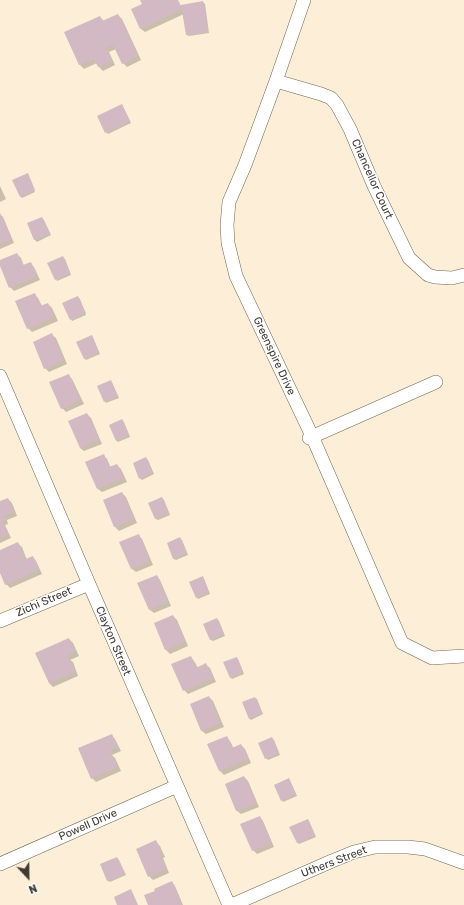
<!DOCTYPE html>
<html>
<head>
<meta charset="utf-8">
<style>
  body { margin:0 }
  #map { position:relative; width:464px; height:905px; overflow:hidden; background:#fceed7; font-family:Rubik,sans-serif }
  canvas { display:block }
  .north { position:absolute; left:8px; top:857px; width:40px; height:40px; -webkit-text-stroke:3px #fff; paint-order:stroke; rotate:158deg; font-size:11px; font-weight:700; line-height:16px; text-align:center; color:#3f3930 }
  .north::after { content:''; display:block; margin:auto; width:14px; height:18px; background:#3f3930; clip-path:polygon(50% 0,100% 100%,50% 72%,0 100%) }
</style>
</head>
<body>
<div id="map">
<canvas width="464" height="905"></canvas>
<div class="north">N</div>
</div>
<script>
const ctx = document.querySelector('canvas').getContext('2d');
ctx.lineJoin = 'round';
function paint(path, color) { ctx.fillStyle = color; ctx.fill(path, 'evenodd'); }
const shape = rows => new Path2D(rows.map(r => 'M' + r).join(''));
function strokePath(path, color, width, dash) { ctx.strokeStyle = color; ctx.lineWidth = width; ctx.lineCap = dash ? 'butt' : 'round'; ctx.setLineDash(dash || []); ctx.stroke(path); }
function drawText(font, color, halo, rows, align = 'center') {
  ctx.font = font + ' Rubik,sans-serif'; ctx.lineWidth = 3; ctx.setLineDash([]); ctx.textBaseline = 'middle'; ctx.strokeStyle = halo; ctx.fillStyle = color; for (const [text, x, y, turn = 0] of rows) {
    ctx.save(); ctx.translate(x, y); ctx.rotate((+turn || 0) * Math.PI / 180); ctx.textAlign = isNaN(turn) ? turn : align; if (halo) ctx.strokeText(text, 0, 0); ctx.fillText(text, 0, 0); ctx.restore();
  }
}
paint(shape([
  [141,0,178,0,181,6,203,2,205,4,209,33,189,36,187,35,184,14,145,32,141,29,143,5],
  [118,15,122,19,141,60,127,67,123,63,116,49,109,52,115,65,103,71,99,67,97,63,84,69,80,65,65,33,100,17,104,21],
  [122,105,131,123,108,134,106,132],
  [28,175,35,192,22,198,20,196],
  [0,186,6,199,0,202],
  [0,214,3,217,14,243,0,249],
  [42,218,44,220,51,235,37,242,35,240,28,224],
  [17,254,21,258,24,266,30,263,34,267,40,280,14,291,10,287,0,263,0,261],
  [63,257,65,259,71,275,57,281,56,279],
  [34,294,38,298,42,306,48,304,52,308,58,321,32,332,28,328],
  [78,297,80,299,86,315,72,321,71,319],
  [52,335,56,338,67,364,49,372,45,368],
  [92,336,93,338,100,354,86,360,85,359],
  [68,375,72,379,84,404,66,412,62,408],
  [112,383,119,398,106,403,105,401],
  [87,414,91,418,102,444,84,451,80,448],
  [122,420,124,422,130,437,118,442,116,440],
  [103,455,107,459,111,468,117,465,121,469,127,482,102,492,98,489],
  [146,458,148,460,154,474,142,480,140,478],
  [122,493,126,497,137,523,119,531,115,527,104,501],
  [162,498,164,500,170,515,158,520,156,519,150,504],
  [8,499,12,503,17,516,7,520,8,524,5,525,11,538,0,543,0,502],
  [138,535,142,539,153,565,136,572,132,569],
  [180,539,182,540,188,555,176,560,174,559,168,544],
  [18,544,22,547,27,560,33,557,36,561,42,574,10,588,6,584,0,571,0,551],
  [157,576,160,580,171,606,154,613,150,610],
  [204,579,210,594,198,599,197,598],
  [173,616,177,620,188,646,170,654,166,650,155,624],
  [217,619,219,621,225,636,213,641,211,640,205,625],
  [69,639,73,643,79,656,70,660,73,662,78,676,53,687,49,683,37,653],
  [191,657,194,661,198,668,206,665,210,668,216,682,188,694,184,690],
  [236,658,238,659,244,674,232,679,231,678],
  [209,697,213,701,224,727,206,734,202,731],
  [255,698,257,699,263,714,251,720,249,718],
  [111,735,115,739,121,751,112,755,115,758,121,771,96,782,92,778],
  [227,737,230,741,234,749,241,745,245,749,251,763,224,775,220,771,208,744],
  [272,738,274,740,280,755,268,760,266,758],
  [244,777,248,781,259,807,241,814,237,811],
  [289,779,290,781,297,796,283,802,282,800],
  [260,817,263,821,274,847,257,854,253,850],
  [308,820,309,821,316,837,299,844,297,842],
  [156,842,160,846,165,857,163,858,169,873,153,880,149,876],
  [117,858,119,860,126,875,110,882,108,881,101,865],
  [172,882,175,886,183,905,149,905,156,891]
]), '#0003');
paint(shape([
  [140,0,177,0,182,9,140,29,131,9,142,4],
  [203,1,208,32,186,35,181,5],
  [118,14,138,56,122,64,113,45,106,48,112,61,98,67,94,59,79,65,64,32,100,16,102,21],
  [122,104,130,121,105,133,97,116],
  [28,173,35,190,20,197,12,180],
  [0,213,11,239,0,244],
  [42,217,50,234,34,240,27,223],
  [17,253,23,265,31,262,37,276,9,288,0,266,0,260],
  [63,256,70,273,55,280,47,263],
  [35,293,40,306,48,303,54,317,27,329,15,301],
  [78,296,86,313,70,320,62,303],
  [52,333,64,360,44,369,33,342],
  [92,335,99,352,84,359,76,342],
  [69,374,80,400,61,409,49,382],
  [111,380,118,396,104,402,97,386],
  [87,413,99,440,80,448,68,421],
  [122,419,129,435,116,441,109,425],
  [104,454,109,467,117,464,124,478,97,489,85,462],
  [146,457,153,473,139,479,133,463],
  [122,492,134,519,114,527,103,500],
  [162,497,169,513,155,519,148,503],
  [8,498,14,512,4,516,5,520,2,521,8,534,0,538,0,501],
  [139,534,150,561,131,569,119,542],
  [180,537,187,553,173,559,167,543],
  [18,542,25,557,22,559,23,560,33,556,39,570,5,585,0,573,0,550],
  [157,575,168,602,149,610,137,583],
  [203,576,209,592,196,598,189,582],
  [173,615,185,642,165,650,154,623],
  [217,618,224,634,210,640,203,624],
  [69,638,75,652,65,657,66,658,69,657,75,672,49,683,35,653],
  [191,656,196,668,206,663,213,678,183,691,171,664],
  [237,657,243,672,230,678,223,662],
  [209,696,220,723,201,731,190,704],
  [255,697,262,713,249,719,242,702],
  [112,734,118,747,108,752,108,754,111,753,117,767,91,779,78,748],
  [227,736,232,748,241,744,248,759,219,771,207,744],
  [272,737,279,753,265,759,258,743],
  [244,776,256,803,236,811,225,784],
  [289,778,296,794,281,801,274,785],
  [260,816,271,843,252,851,240,824],
  [308,819,315,835,297,843,289,827],
  [156,840,162,853,159,854,166,869,148,877,136,849],
  [117,857,125,874,107,881,100,864],
  [172,881,182,905,148,905,144,895,155,891,154,889],
  [131,889,138,905,117,905,114,897]
]), '#d3b9c3');
const street = shape([
  [304,0,276,81,245,165,229,202,227,225,228,243,236,276,312,436,402,643,432,658,464,656],
  [276,81,321,94,331,98,337,105,350,129,374,186,409,258,428,275,435,277,452,278,464,275],
  [0,376,89,584,229,905],
  [309,438,436,382],
  [0,621,89,584],
  [0,864,177,786],
  [232,905,332,861,354,852,375,847,408,847,425,849,464,863]
]);
strokePath(street, '#716652', 14);
strokePath(street, '#fff', 13);
drawText('11px', '#3f3930', '#fff', [
  ["Chancellor Court",372,179,66],
  ["Greenspire Drive",274,356,65],
  ["Zichi Street",44,602,-23],
  ["Clayton Street",113,641,67],
  ["Powell Drive",88,825,-24],
  ["Uthers Street",334,862,-21]
]);
</script>
</body>
</html>
